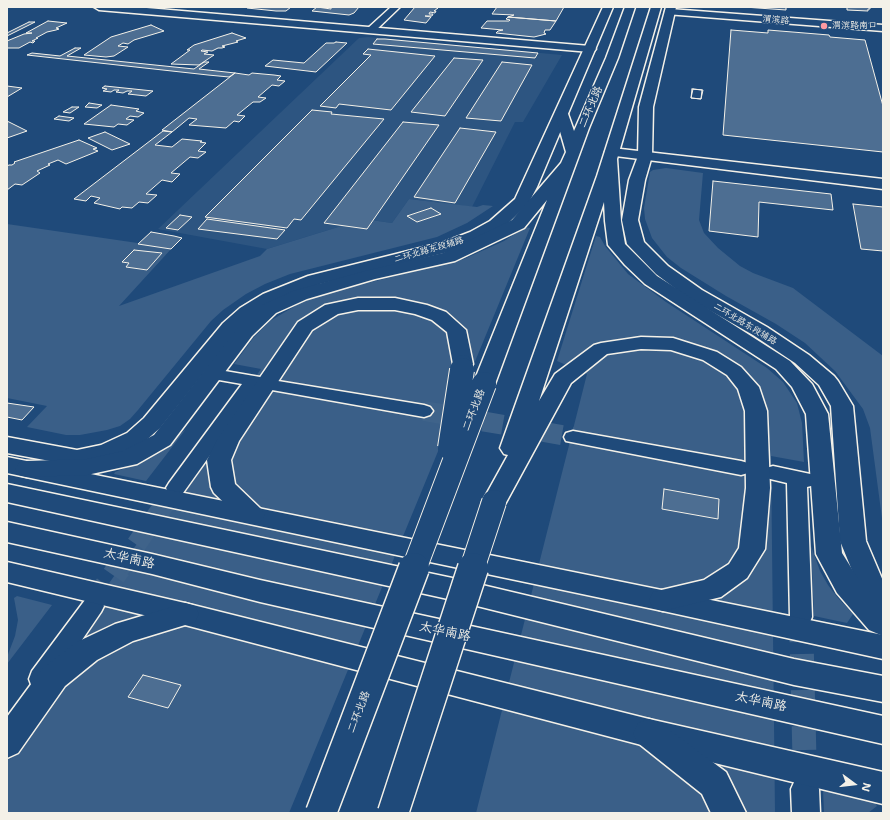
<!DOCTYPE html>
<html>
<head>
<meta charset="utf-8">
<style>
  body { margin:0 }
  #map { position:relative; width:890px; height:820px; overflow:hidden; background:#1f4a7a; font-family:"Shantell Sans",sans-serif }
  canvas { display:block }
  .frame { position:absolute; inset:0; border:8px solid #f4f1e8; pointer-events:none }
  .north { position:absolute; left:834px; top:764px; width:40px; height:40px; -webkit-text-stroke:3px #1f4a7a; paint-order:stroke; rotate:105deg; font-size:11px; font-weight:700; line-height:16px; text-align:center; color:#f4f1e8 }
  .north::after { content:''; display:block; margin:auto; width:14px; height:18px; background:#f4f1e8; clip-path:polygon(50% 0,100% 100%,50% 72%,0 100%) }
</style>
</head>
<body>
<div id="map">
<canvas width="890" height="820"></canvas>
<div class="frame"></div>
<div class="north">N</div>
</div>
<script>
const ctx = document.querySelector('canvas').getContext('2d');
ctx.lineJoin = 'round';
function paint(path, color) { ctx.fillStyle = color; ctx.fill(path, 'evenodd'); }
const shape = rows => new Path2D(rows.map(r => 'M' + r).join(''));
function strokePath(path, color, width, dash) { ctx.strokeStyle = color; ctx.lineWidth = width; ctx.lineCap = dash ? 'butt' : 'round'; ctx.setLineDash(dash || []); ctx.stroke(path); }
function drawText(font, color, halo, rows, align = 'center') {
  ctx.font = font + ' "Shantell Sans","LXGW WenKai TC",sans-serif'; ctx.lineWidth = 3; ctx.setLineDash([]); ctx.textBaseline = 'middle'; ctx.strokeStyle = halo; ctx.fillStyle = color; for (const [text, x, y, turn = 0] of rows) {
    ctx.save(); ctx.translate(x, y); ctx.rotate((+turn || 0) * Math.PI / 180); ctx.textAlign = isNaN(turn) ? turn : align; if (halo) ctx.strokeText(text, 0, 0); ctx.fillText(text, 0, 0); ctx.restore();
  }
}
paint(shape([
  [368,37,562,55,523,122,515,122,472,207,409,199,392,223,364,219,267,249,158,229,359,38]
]), '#2d5581');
paint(shape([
  [666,168,703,173,699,220,704,233,718,248,740,266,753,273,793,288,883,356,883,526,870,428,863,409,835,371,805,343,776,324,726,296,681,268,667,257,652,238,645,219,644,208,650,172,653,170],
  [409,199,477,207,483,205,493,206,467,223,437,237,290,274,265,284,246,294,223,310,211,321,138,410,130,419,120,426,107,430,80,435,66,435,27,427,47,406,7,398,7,224,172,248,119,306,260,256,267,249,364,219,392,223],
  [525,227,530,228,289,813,7,813,7,727,261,369,234,364,254,337,270,321,305,300,331,292,464,259,504,241],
  [596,236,600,237,605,246,628,274,666,302,767,368,783,382,797,403,802,423,804,462,771,456,775,813,476,813,587,374,557,361],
  [186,429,146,481,114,474,115,472,141,462,155,455,167,446],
  [811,546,820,571,828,585,838,598,853,614,847,623,814,616],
  [17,596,52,605,7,664,7,657,15,636,18,620,14,598],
  [823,789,875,802,877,806,868,813,824,813]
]), '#3a5f88');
const building = shape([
  [248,7,291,7,286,11,276,11,247,8,248,7],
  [317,7,331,9,331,7,359,7,354,13,349,15,312,11,317,7],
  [415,7,440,7,434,7,438,8,434,11,436,11,435,13,430,12,429,14,433,14,432,16,425,16,431,17,426,23,404,20,415,7],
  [497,7,564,7,556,21,508,17,514,15,492,14,497,7],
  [744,7,786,7,786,10,744,7],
  [847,7,870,7,870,9,868,9,868,11,847,10,847,7],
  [508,17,556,21,550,30,545,30,544,33,546,34,534,37,496,33,498,31,503,30,481,28,487,21,509,21,510,20,506,19,508,17],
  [48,21,67,23,56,28,59,29,56,30,47,32,36,38,38,38,32,41,35,41,33,43,30,42,19,48,7,48,7,41,24,34,32,33,26,33,48,21],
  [29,22,35,22,7,36,7,33,29,22],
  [151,25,164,31,134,40,128,44,123,43,118,46,128,47,114,56,106,57,84,55,111,37,151,25],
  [731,30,768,33,768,30,829,35,830,37,865,40,883,106,883,152,723,135,731,30],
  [232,33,246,38,236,41,238,42,222,46,225,47,222,48,218,48,212,51,202,50,201,51,208,52,204,54,214,55,199,65,171,64,190,50,187,50,194,45,232,33],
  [377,39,385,39,538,53,535,58,373,44,377,39],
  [336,42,347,43,316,72,265,66,273,60,304,63,326,43,334,43,336,42],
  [75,48,81,48,67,56,194,69,204,62,209,62,199,69,235,73,229,77,208,75,27,55,32,53,60,56,75,48],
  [368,49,435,56,391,110,339,104,336,108,320,106,371,55,363,54,368,49],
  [454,58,483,60,445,116,411,112,454,58],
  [502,62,532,65,501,121,466,118,502,62],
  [235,73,249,75,252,73,274,75,281,76,277,80,285,81,279,86,272,85,258,97,266,98,260,102,253,102,237,115,245,116,239,122,234,121,226,128,189,125,197,119,189,118,172,132,162,130,235,73],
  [7,86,22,88,7,97,7,86],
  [105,86,153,91,146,96,128,94,132,91,127,91,123,93,116,92,119,90,114,90,111,92,103,91,107,89,102,88,105,86],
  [692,89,702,90,701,99,691,98,692,89],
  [693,89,703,90,701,99,691,98,693,89],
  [89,103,102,105,97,108,85,107,89,103],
  [111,105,139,109,136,111,144,113,138,117,130,116,126,119,134,120,127,125,118,124,114,127,84,124,111,105],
  [72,107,79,107,70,113,63,112,72,107],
  [312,110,332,112,331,114,384,119,301,220,294,219,287,228,205,217,312,110],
  [59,116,74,118,69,121,54,119,59,116],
  [7,121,27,131,7,138,7,121],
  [403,122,439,125,367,229,324,223,403,122],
  [460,128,496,132,455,203,414,197,460,128],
  [163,131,172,132,155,145,172,147,182,139,202,141,200,142,206,143,198,151,206,152,198,158,190,157,171,173,180,174,172,182,162,180,146,194,157,195,148,203,139,202,132,208,122,207,120,209,94,203,100,198,91,196,86,201,74,199,163,131],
  [105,132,130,144,112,150,88,138,105,132],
  [79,140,97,148,93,149,98,151,66,164,58,160,48,164,50,165,37,171,40,173,22,185,15,184,7,190,7,166,9,165,12,165,15,163,14,162,79,140],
  [713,181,831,194,833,210,759,202,758,237,709,231,713,181],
  [853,204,883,207,883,251,861,249,853,204],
  [431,208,441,214,417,222,407,216,431,208],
  [180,215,192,217,178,230,166,228,180,215],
  [207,219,285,230,277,239,198,229,207,219],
  [151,232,174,236,182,238,171,249,138,244,151,232],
  [134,250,162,253,147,270,126,267,129,263,122,262,134,250],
  [7,403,34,407,22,420,7,417,7,403],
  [664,489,719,499,718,519,662,509,664,489],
  [143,675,181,685,168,708,128,697,143,675]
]);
paint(building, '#4d6e92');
strokePath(building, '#f4f1e8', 1);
strokePath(shape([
  [424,411,573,437],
  [119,569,176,488]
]), '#3f638a', 20, [20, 10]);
strokePath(shape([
  [93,605,119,568],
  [801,618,805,778]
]), '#3f638a', 24, [24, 12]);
const minor = shape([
  [391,7,400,7,374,32,368,32,367,30,368,28,391,7],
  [225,371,260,377,263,381,183,493,176,495,169,493,166,488,169,483,242,384,219,380,216,376,219,372,225,371],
  [278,381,424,405,430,407,433,411,430,415,424,417,272,390,269,386,272,382,278,381],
  [573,431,741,461,748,463,751,468,748,473,741,475,566,441,564,437,566,433,573,431],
  [773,466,815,475,818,480,815,485,807,487,812,617,809,624,801,626,793,624,790,617,787,483,766,478,763,473,766,468,773,466],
  [93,597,101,600,104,606,101,612,50,687,41,690,32,687,29,679,32,671,85,600,93,597],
  [805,776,815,780,819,789,820,813,792,813,791,789,795,780,805,776]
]);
const tertiary = shape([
  [94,7,135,7,590,46,594,47,596,49,594,51,590,52,99,10,94,7],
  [670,9,883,25,883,31,666,14,665,12,666,10,670,9],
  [612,148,883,179,883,189,607,155,605,152,607,149,612,148]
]);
const secondary = shape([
  [603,7,613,7,537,187,528,204,502,229,482,240,456,250,320,284,277,302,254,316,237,331,160,428,143,443,115,457,77,466,7,453,7,437,77,450,101,445,127,433,144,418,223,323,240,308,263,294,308,276,444,242,470,232,490,221,515,199,603,7],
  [666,7,676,7,653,107,652,156,645,180,638,220,644,242,668,266,702,290,767,327,809,355,834,376,838,381,853,406,866,541,883,581,883,609,873,606,863,597,840,541,831,406,819,385,795,363,753,335,688,298,656,274,627,244,622,220,629,180,638,156,639,107,666,7]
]);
const primary = shape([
  [7,457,883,635,883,659,663,611,7,473,7,457],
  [7,484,457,579,794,659,883,676,883,702,794,685,457,601,7,502,7,484],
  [7,522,152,554,260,580,883,716,883,744,260,602,152,574,7,542,7,522],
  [7,562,185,603,649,719,883,772,883,804,649,747,185,625,7,582,7,562]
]);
const trunk = shape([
  [625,7,635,7,618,58,589,128,495,384,492,389,484,391,476,389,473,384,547,200,524,228,455,261,375,279,307,299,276,313,252,336,170,445,137,464,87,475,27,477,19,475,15,469,19,463,27,461,87,459,123,451,154,435,238,328,262,305,293,291,365,271,443,253,512,220,561,163,566,152,555,114,557,111,562,110,567,111,574,131,606,58,625,7],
  [651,7,661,7,617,159,621,221,625,244,657,276,790,361,812,384,828,414,842,553,857,577,883,607,883,636,869,630,837,593,816,554,806,414,792,387,776,369,645,284,625,265,608,245,605,221,604,202,539,401,555,374,594,345,601,343,641,337,673,338,717,352,741,367,759,387,767,411,770,488,765,549,747,578,721,597,663,611,653,608,649,600,653,592,704,580,729,564,739,548,746,488,745,411,738,389,727,375,703,360,671,350,641,349,607,354,571,383,503,508,494,511,485,508,482,502,508,455,504,454,500,448,597,176,651,7],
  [358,298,395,298,427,305,446,312,466,330,473,364,470,368,463,370,456,368,453,364,447,332,432,320,415,314,395,310,358,310,338,314,312,330,239,441,231,460,235,484,261,509,265,515,261,521,252,524,243,521,214,493,211,487,207,460,217,440,298,322,325,305,358,298],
  [185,603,195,606,199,614,195,622,133,641,97,660,65,686,18,753,7,758,7,717,43,668,77,642,115,624,185,603],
  [649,719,660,723,726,772,746,813,711,813,702,794,638,743,633,733,638,723,649,719]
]);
strokePath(minor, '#f4f1e8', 3);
strokePath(tertiary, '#f4f1e8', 3);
strokePath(secondary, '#f4f1e8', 3);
strokePath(primary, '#f4f1e8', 3);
strokePath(trunk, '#f4f1e8', 3);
paint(minor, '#1f4a7a');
paint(tertiary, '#1f4a7a');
paint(secondary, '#1f4a7a');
paint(primary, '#1f4a7a');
paint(trunk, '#1f4a7a');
const trunkBridgeFar2 = shape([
  [462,371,463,364]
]);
const trunkBridgeFar1 = shape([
  [450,448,462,370],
  [414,569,484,384],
  [472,569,494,502]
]);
const trunkBridge = shape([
  [321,813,414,568],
  [393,813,473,568]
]);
strokePath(trunkBridgeFar2, '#f4f1e8', 21, []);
strokePath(trunkBridgeFar1, '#f4f1e8', 26, []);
strokePath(trunkBridge, '#f4f1e8', 33, []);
strokePath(trunkBridgeFar2, '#1f4a7a', 18);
strokePath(trunkBridgeFar1, '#1f4a7a', 24);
strokePath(trunkBridge, '#1f4a7a', 30);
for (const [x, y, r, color] of [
  [824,26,4,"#ff9aa2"]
]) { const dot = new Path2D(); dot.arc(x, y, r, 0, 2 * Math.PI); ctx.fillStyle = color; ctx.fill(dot); strokePath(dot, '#1f4a7a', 1.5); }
drawText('9px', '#f4f1e8', '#1f4a7a', [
  ["渭滨路",776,20,5],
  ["二环北路东段辅路",429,250,-16],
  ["二环北路东段辅路",745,324,31]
]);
drawText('9px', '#f4f1e8', '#1f4a7a', [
  ["渭滨路南口",832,26]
], 'left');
drawText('11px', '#f4f1e8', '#1f4a7a', [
  ["二环北路",591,107,-67],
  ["二环北路",474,410,-69],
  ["二环北路",359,712,-69]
]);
drawText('13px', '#f4f1e8', '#1f4a7a', [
  ["太华南路",129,559,13],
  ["太华南路",445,632,12],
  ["太华南路",761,702,12]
]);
</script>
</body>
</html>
